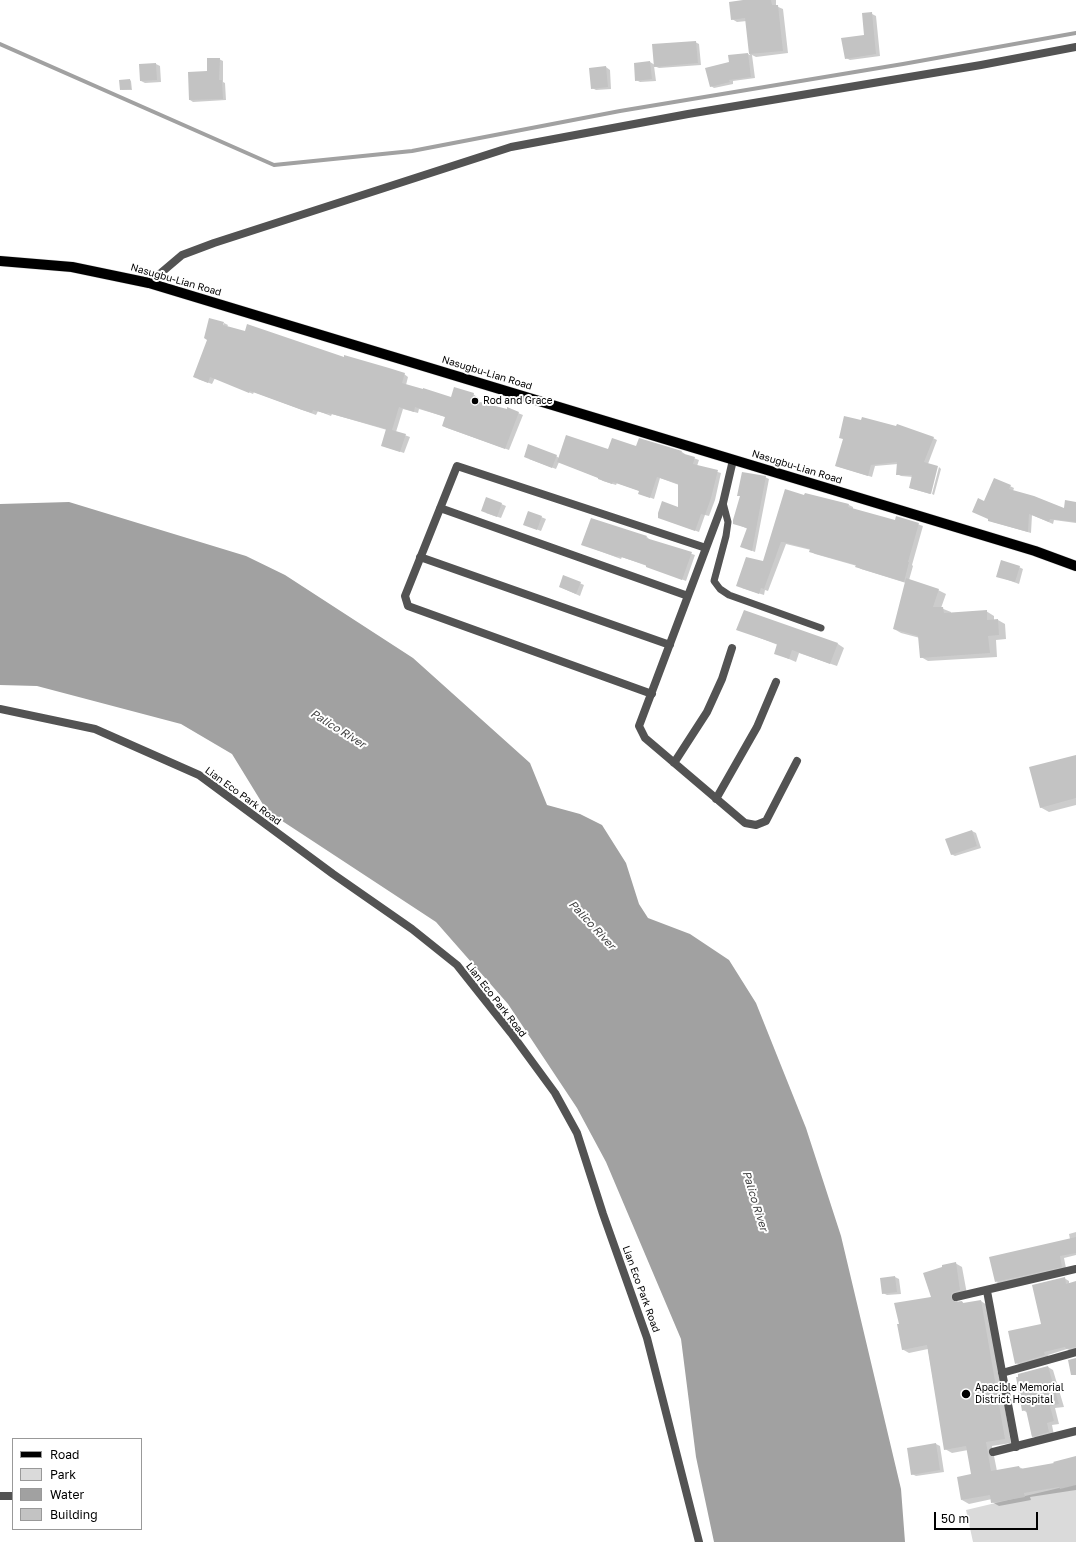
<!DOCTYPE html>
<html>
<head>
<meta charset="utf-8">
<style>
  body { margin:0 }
  #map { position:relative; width:1076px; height:1542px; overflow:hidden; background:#fff; font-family:"Golos Text",sans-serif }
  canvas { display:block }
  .legend { position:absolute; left:12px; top:1438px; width:130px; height:92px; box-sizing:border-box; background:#fff; border:1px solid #999; margin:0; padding:5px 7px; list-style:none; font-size:12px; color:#000 }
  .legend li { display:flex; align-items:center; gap:8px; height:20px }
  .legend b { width:20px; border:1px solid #999 }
  .scale { position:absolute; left:934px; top:1512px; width:104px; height:18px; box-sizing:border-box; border:2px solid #000; border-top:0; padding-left:5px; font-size:12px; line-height:14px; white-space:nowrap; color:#000; -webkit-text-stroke:3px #fff; paint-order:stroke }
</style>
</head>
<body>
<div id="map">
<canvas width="1076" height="1542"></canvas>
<ul class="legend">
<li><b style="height:5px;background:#000"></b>Road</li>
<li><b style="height:11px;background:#dadada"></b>Park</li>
<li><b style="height:11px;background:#a1a1a1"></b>Water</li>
<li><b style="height:11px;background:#c3c3c3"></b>Building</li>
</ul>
<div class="scale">50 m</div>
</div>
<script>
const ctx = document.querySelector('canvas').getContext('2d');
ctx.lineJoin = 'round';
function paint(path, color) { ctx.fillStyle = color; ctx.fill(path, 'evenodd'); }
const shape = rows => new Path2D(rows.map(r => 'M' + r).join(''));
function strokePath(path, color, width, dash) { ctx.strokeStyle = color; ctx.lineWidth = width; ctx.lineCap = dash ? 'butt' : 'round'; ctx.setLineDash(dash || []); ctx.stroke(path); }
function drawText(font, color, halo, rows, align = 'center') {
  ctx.font = font + ' "Golos Text",sans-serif'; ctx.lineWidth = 4; ctx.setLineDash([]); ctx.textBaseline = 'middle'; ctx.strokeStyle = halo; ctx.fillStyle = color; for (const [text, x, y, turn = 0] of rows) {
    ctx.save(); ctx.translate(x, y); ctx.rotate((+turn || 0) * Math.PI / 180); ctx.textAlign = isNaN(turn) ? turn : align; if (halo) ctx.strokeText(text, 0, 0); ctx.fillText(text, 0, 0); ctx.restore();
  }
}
paint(shape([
  [1076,1484,1076,1542,973,1542,966,1510]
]), '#dadada');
paint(shape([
  [69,502,246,556,285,575,413,658,530,763,547,805,580,814,602,825,626,863,639,904,648,918,690,934,729,960,756,1003,806,1128,841,1236,901,1489,905,1542,714,1542,696,1457,681,1339,606,1162,577,1108,508,1004,436,922,267,811,232,754,181,724,37,686,0,685,0,504]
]), '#a1a1a1');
paint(shape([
  [744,0,776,0,776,6,783,9,788,53,756,57,752,55,755,78,733,81,733,84,714,88,711,86,730,63,729,56,748,54,750,55,747,21,737,22,732,19],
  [872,14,876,16,880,56,850,60,846,58,865,35],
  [695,42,699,44,701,65,659,68,654,66,656,81,640,82,636,80,635,64,650,62,655,65],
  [219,59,223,61,223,82,225,83,226,100,193,102,190,100,208,72],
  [156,64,160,66,161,82,145,83,141,81],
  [606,67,610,70,611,89,596,90,592,88],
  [130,80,131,81,132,90,121,90],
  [224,323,228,325,227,327,404,374,408,377,406,385,451,398,473,394,477,397,476,402,507,410,508,409,523,415,509,450,447,428,443,426,446,417,419,409,418,413,403,409,396,432,410,437,404,453,386,447,387,430,332,414,331,416,318,411,316,415,254,392,253,394,215,378,212,384,198,379],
  [933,438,937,440,928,464,937,467,930,494,910,488,913,477,901,476,897,474,898,464,875,466,872,477,836,466],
  [639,439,682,452,685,454,685,455,699,460,697,466,721,473,715,500,709,516,705,515,699,532,663,519,678,508,679,485,660,478,654,499,643,495,640,491,617,483,616,485,603,481,599,478,559,462,556,469,529,459,556,456,559,458,637,447],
  [939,467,941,469,934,495,932,494],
  [765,477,769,479,755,552,745,548,748,529,734,523],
  [995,479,1014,488,1013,491,1065,509,1076,502,1076,523,1054,520,1053,524,1032,515,1031,533,993,522,985,502],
  [805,494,849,505,853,507,853,510,896,522,897,517,923,526,912,565,913,566,909,580,938,590,946,594,941,608,951,612,951,614,986,611,994,616,994,620,998,620,1005,624,1006,639,996,640,997,657,928,661,921,657,920,638,901,633,894,629,906,583,861,569,857,566,815,554,810,551,811,550,786,544,768,591,765,590,764,595,742,588,764,562],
  [487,498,506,506,501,518,486,513],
  [529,512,546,519,541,531,528,526],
  [647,537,650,540,695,555,686,581,647,566,622,557,621,559,586,546],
  [1019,567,1023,569,1019,584,997,576],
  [564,576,584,585,580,596,560,587],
  [737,629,838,644,844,648,837,666,799,653,796,662,775,653,778,645],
  [1076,756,1076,805,1049,812,1040,807],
  [972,831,976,833,981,848,955,856,951,854],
  [1076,1232,1076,1255,1064,1258,1066,1268,1000,1284,996,1282,1070,1239,1069,1234],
  [955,1263,962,1267,967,1294,957,1300,958,1303,962,1302,965,1304,981,1301,987,1305,1011,1443,992,1446,997,1471,1019,1467,1023,1469,1055,1464,1076,1457,1076,1490,1030,1497,1031,1500,999,1506,992,1502,992,1499,969,1504,962,1500,972,1475,968,1450,952,1453,945,1449,928,1349,909,1353,902,1349,932,1297],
  [895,1277,899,1279,901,1294,887,1295,883,1293],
  [1064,1278,1069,1281,1069,1284,1076,1282,1076,1350,1071,1351,1067,1349,1048,1355,1049,1357,1020,1365,1016,1363,1043,1324],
  [1048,1367,1053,1370,1064,1407,1055,1408,1059,1424,1052,1425,1054,1435,1038,1439,1032,1436,1028,1413,1023,1410],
  [936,1444,940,1446,944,1472,916,1476,912,1474]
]), '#0003');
strokePath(shape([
  [0,44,274,165,412,151,620,111,903,64,1076,33]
]), '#a1a1a1', 4);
paint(shape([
  [743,0,771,0,772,5,778,5,783,51,749,54,745,18,731,20,729,2],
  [872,12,876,54,845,59,841,38,864,35,862,13],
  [696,41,698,63,654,67,652,44],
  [748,53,751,77,729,80,730,82,710,87,705,68,729,62,728,55],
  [207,58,220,58,219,80,222,80,223,99,189,100,188,72,207,71],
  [650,61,652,79,635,81,634,63],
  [156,63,157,80,140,81,139,64],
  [606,66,608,87,591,89,589,68],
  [130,79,131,89,120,90,119,80],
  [209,318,224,322,223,325,245,331,247,324,344,357,344,355,389,368,405,373,402,383,423,389,423,388,451,397,454,387,474,393,472,400,507,409,507,407,519,412,505,449,442,426,445,417,415,407,414,412,399,407,392,430,406,434,400,452,381,446,386,429,328,413,327,414,313,410,312,413,302,410,250,391,249,393,210,377,208,383,193,377,207,340,204,338],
  [844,416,861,420,862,417,896,426,897,424,934,437,924,462,938,466,931,494,909,488,912,475,896,475,897,462,871,465,868,476,835,466,843,439,839,438],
  [566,435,608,449,612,438,636,446,639,438,682,451,681,453,695,457,693,464,718,470,711,498,705,515,701,514,695,531,658,518,658,513,662,501,678,507,678,484,657,477,650,498,638,494,639,491,613,482,612,484,598,479,598,478,557,462],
  [528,444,557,455,552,468,524,457],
  [742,472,766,476,752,551,740,547,747,528,733,524,733,520,740,496,737,496],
  [994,478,1011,485,1009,489,1034,496,1064,508,1065,500,1076,502,1076,522,1050,519,1049,522,1029,514,1028,532,988,521,988,519,972,512,978,498,984,501],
  [785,489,804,495,805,493,849,504,848,507,895,520,896,516,919,523,908,562,909,562,904,582,855,567,856,565,809,552,810,549,783,542,781,542,764,589,761,588,759,594,736,586,746,557,763,561],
  [486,497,502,503,497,517,481,511],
  [528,511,542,516,537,530,523,525],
  [591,518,647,536,646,538,692,552,682,580,646,567,646,565,618,556,617,557,581,545],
  [1001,560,1020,566,1015,582,996,577],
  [563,575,581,582,576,594,559,587],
  [906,578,939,589,933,607,943,607,944,613,987,610,987,620,998,619,999,635,988,636,990,653,920,658,918,636,893,629],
  [744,610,838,643,830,664,792,650,789,659,774,654,777,644,736,630],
  [1076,755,1076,798,1040,808,1029,767],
  [972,830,977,846,951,855,945,839],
  [1076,1237,1076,1253,1060,1256,1062,1267,995,1282,989,1257],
  [956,1262,960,1290,952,1293,951,1296,952,1300,955,1302,962,1301,963,1303,981,1300,1005,1439,986,1442,991,1471,1019,1466,1020,1469,1054,1463,1053,1462,1076,1456,1076,1485,1060,1489,1059,1487,1024,1493,1025,1497,991,1503,990,1495,961,1500,957,1477,971,1474,966,1446,944,1450,927,1345,902,1350,897,1324,899,1324,894,1303,931,1297,923,1273,942,1267,942,1265],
  [895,1276,897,1292,882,1294,880,1278],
  [1065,1277,1066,1284,1076,1281,1076,1347,1066,1349,1065,1347,1044,1352,1045,1355,1015,1364,1008,1331,1041,1324,1032,1285],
  [1076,1358,1076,1375,1071,1375,1068,1360],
  [1048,1366,1059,1404,1050,1406,1054,1421,1047,1423,1049,1432,1032,1437,1026,1410,1022,1411,1016,1377,1018,1377,1018,1374],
  [936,1443,940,1470,911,1475,907,1448]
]), '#c3c3c3');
const primary = shape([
  [0,261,72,267,149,283,1035,551,1076,566]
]);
strokePath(primary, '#dbdbdb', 11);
strokePath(shape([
  [723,503,728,522,726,536,714,581,720,589,729,595,821,628]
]), '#535353', 7);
strokePath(shape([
  [149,283,182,255,214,243,511,147,688,114,981,65,1076,47],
  [733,460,723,503,639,726,645,738,745,823,756,825,766,821,797,761],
  [440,508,688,596],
  [420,557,670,645],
  [652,694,408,606,405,596,457,466,706,548],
  [0,709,95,729,199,775,333,874,412,929,457,965,511,1033,555,1093,577,1133,603,1214,647,1338,699,1542],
  [674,763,707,712,722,679,732,648],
  [716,799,757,727,776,682],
  [987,1291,1016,1447],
  [956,1297,1076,1269],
  [1002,1373,1076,1352],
  [993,1452,1076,1431],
  [0,1496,13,1496]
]), '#535353', 8);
strokePath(primary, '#000', 10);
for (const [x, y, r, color] of [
  [475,401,4,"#000"],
  [966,1394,5,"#000"]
]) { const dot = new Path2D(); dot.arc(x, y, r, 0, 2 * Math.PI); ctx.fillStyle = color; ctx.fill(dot); strokePath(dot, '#fff', 1.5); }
drawText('10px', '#000', '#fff', [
  ["Nasugbu-Lian Road",176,280,16],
  ["Nasugbu-Lian Road",487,373,17],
  ["Nasugbu-Lian Road",797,467,17],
  ["Lian Eco Park Road",243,796,36],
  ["Lian Eco Park Road",496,1000,52],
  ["Lian Eco Park Road",641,1289,70]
]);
drawText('10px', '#000', '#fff', [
  ["Rod and Grace",483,401],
  ["Apacible Memorial",975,1388],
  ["District Hospital",975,1400]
], 'left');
drawText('italic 11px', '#424242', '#fff', [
  ["Palico River",338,729,32],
  ["Palico River",592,925,47],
  ["Palico River",755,1201,73]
]);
</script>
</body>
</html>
